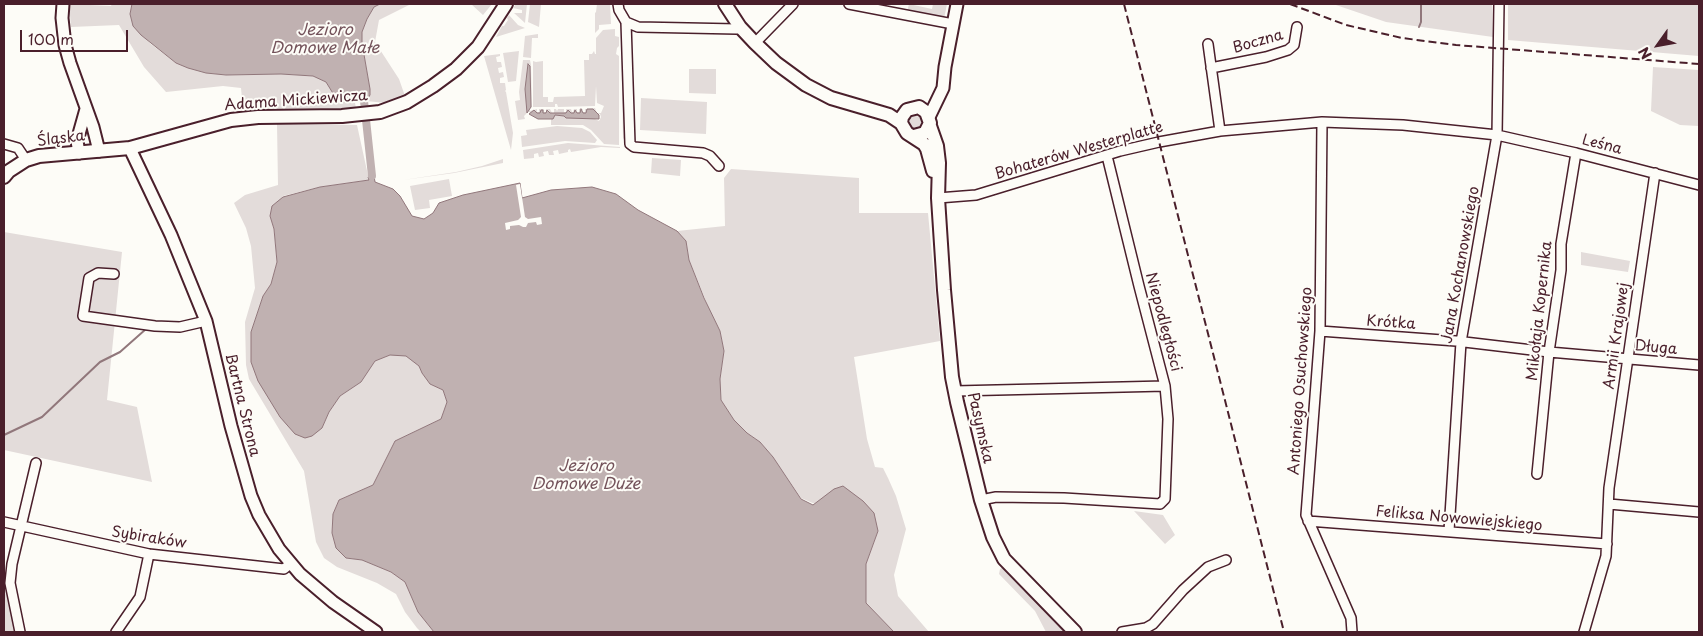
<!DOCTYPE html>
<html>
<head>
<meta charset="utf-8">
<style>
  body { margin:0 }
  #map { position:relative; width:1703px; height:636px; overflow:hidden; background:#fdfcf7; font-family:"Playpen Sans",sans-serif }
  canvas { display:block }
  .frame { position:absolute; inset:0; border:5px solid #4a1f2b; pointer-events:none }
  .north { position:absolute; left:1633px; top:20px; width:50px; height:50px; -webkit-text-stroke:4px #fdfcf7; paint-order:stroke; rotate:238deg; font-size:14px; font-weight:700; line-height:20px; text-align:center; color:#4a1f2b }
  .north::after { content:''; display:block; margin:auto; width:18px; height:22px; background:#4a1f2b; clip-path:polygon(50% 0,100% 100%,50% 72%,0 100%) }
  .scale { position:absolute; left:20px; top:30px; width:108px; height:22px; box-sizing:border-box; border:2px solid #4a1f2b; border-top:0; padding-left:6px; font-size:15px; line-height:18px; white-space:nowrap; color:#4a1f2b; -webkit-text-stroke:4px #fdfcf7; paint-order:stroke }
</style>
</head>
<body>
<div id="map">
<canvas width="1703" height="636"></canvas>
<div class="frame"></div>
<div class="north">N</div>
<div class="scale">100 m</div>
</div>
<script>
const ctx = document.querySelector('canvas').getContext('2d');
ctx.lineJoin = 'round';
function paint(path, color) { ctx.fillStyle = color; ctx.fill(path, 'evenodd'); }
const shape = rows => new Path2D(rows.map(r => 'M' + r).join(''));
function strokePath(path, color, width, dash) { ctx.strokeStyle = color; ctx.lineWidth = width; ctx.lineCap = dash ? 'butt' : 'round'; ctx.setLineDash(dash || []); ctx.stroke(path); }
function drawText(font, color, halo, rows, align = 'center') {
  ctx.font = font + ' "Playpen Sans",sans-serif'; ctx.lineWidth = 4; ctx.setLineDash([]); ctx.textBaseline = 'middle'; ctx.strokeStyle = halo; ctx.fillStyle = color; for (const [text, x, y, turn = 0] of rows) {
    ctx.save(); ctx.translate(x, y); ctx.rotate((+turn || 0) * Math.PI / 180); ctx.textAlign = isNaN(turn) ? turn : align; if (halo) ctx.strokeText(text, 0, 0); ctx.fillText(text, 0, 0); ctx.restore();
  }
}
paint(shape([
  [69,4,111,6,112,4,132,4,130,14,133,26,151,44,176,63,206,73,226,75,281,74,313,76,326,82,334,95,343,102,355,103,356,108,243,109,241,88,223,86,166,92,144,67,119,25,71,27],
  [380,4,411,4,379,20,375,42,399,79,405,96,386,103,366,101,370,89,362,43,362,32,367,19,374,7],
  [471,4,492,4,483,15],
  [516,4,527,4,525,23,514,13,522,13,522,10,513,8],
  [530,4,541,4,539,27,528,22],
  [597,4,610,4,611,24,599,25,599,29,595,33,595,13,596,12],
  [909,4,932,9,933,4,947,4,944,19,907,12],
  [1333,4,1492,4,1493,37,1386,22],
  [1508,4,1699,4,1699,56,1508,40],
  [509,15,518,25,525,28,496,37,502,26,504,26,508,20,507,18],
  [615,29,615,36,619,37,619,46,617,48,616,54,619,56,619,145,604,144,591,130,583,125,551,125,551,119,555,115,564,116,566,118,593,118,599,121,601,117,600,114,596,113,593,109,587,110,586,113,583,113,582,109,580,113,554,113,554,109,556,109,557,111,558,109,564,109,564,112,566,112,566,109,571,109,572,112,573,112,574,109,577,109,577,112,579,112,579,109,583,109,583,112,585,112,585,109,595,108,597,113,601,113,604,106,597,103,596,86,595,106,558,107,557,104,555,104,555,107,533,107,533,61,536,62,543,61,543,97,548,97,548,102,553,102,554,97,585,96,584,60,589,60,589,54,592,54,594,51,595,54,596,54,596,38,603,30],
  [538,34,538,38,532,38,531,58,523,57,525,36],
  [621,40,622,40,625,141,623,138],
  [519,51,516,81,508,82,503,53],
  [500,54,500,56,496,57,497,62,501,62,502,67,498,68,499,73,503,72,504,77,500,78,500,83,505,83,506,90,505,91,506,92,513,133,511,150,484,56],
  [523,60,530,60,531,65,532,107,529,108,530,111,537,109,537,112,539,112,539,109,544,109,544,112,546,112,546,109,550,109,552,113,550,113,548,110,546,113,530,113,528,111,529,108,531,106,530,66,529,64,525,89,527,113,524,116,525,119,518,120,515,101,520,100,519,92],
  [1653,67,1699,70,1699,126,1680,125,1651,111],
  [689,69,716,69,716,94,689,93],
  [641,98,707,102,706,134,640,130],
  '909 123a7 7 0 1 1 14 0a7 7 0 1 1-14 0Z',
  [277,124,357,125,369,180,320,187,283,196,270,216,274,229,277,262,271,284,263,296,251,332,251,362,322,428,329,412,340,396,361,382,375,361,390,355,406,355,419,366,422,373,430,384,443,390,447,402,441,419,395,441,373,485,339,500,333,514,332,533,337,548,346,558,362,560,391,572,405,582,418,612,434,632,421,632,417,628,405,612,396,594,377,583,337,567,324,558,316,542,304,471,249,379,246,365,245,322,255,288,251,246,246,228,234,203,245,195,278,185],
  [557,126,582,128,590,132,597,140,595,143,565,141,522,147,521,136,527,135,526,130],
  [568,143,620,147,620,148,601,147,571,152,570,149,568,150,568,152,559,154,558,150,553,151,554,155,549,155,548,151,543,152,544,156,539,157,538,153,534,154,534,158,524,159,523,150],
  [652,158,681,160,680,176,651,173],
  [503,159,503,163,454,173,403,180,456,172,482,166],
  [731,169,859,178,859,213,928,213,940,341,854,357,867,439,875,467,883,468,888,478,896,496,906,529,894,575,898,596,929,632,894,632,866,603,866,564,878,531,801,498,773,457,760,442,747,433,734,420,721,400,720,379,724,351,720,331,710,311,689,260,686,241,677,231,725,226,724,178],
  [449,179,452,196,429,200,430,208,415,210,410,186],
  [4,232,122,252,107,400,137,407,152,482,4,450],
  [1581,252,1630,261,1628,272,1581,265],
  [1134,511,1163,515,1175,535,1165,544],
  [1003,567,1068,632,1046,632,1035,611,999,574,1000,569],
  [4,587,6,588,15,632,4,632]
]), '#e3dcda');
const water = shape([
  [132,4,380,4,374,7,367,19,362,32,362,43,370,89,370,95,366,101,343,102,334,95,326,82,313,76,281,74,226,75,206,73,188,68,176,63,141,35,133,26,130,14,132,4],
  [528,64,530,66,531,107,527,113,525,89,528,64],
  [581,109,583,113,586,113,587,109,593,109,599,115,599,119,566,118,564,116,555,115,553,119,538,119,529,114,534,110,537,113,540,113,541,110,543,110,543,113,546,113,547,110,550,113,566,113,568,110,571,113,574,113,575,110,577,113,580,113,581,109],
  [374,176,375,182,393,189,400,196,412,216,424,219,433,213,439,203,463,195,520,183,522,198,551,190,592,187,616,194,638,210,677,231,686,241,689,260,704,298,720,331,724,351,720,379,721,400,734,420,747,433,760,442,773,457,801,499,813,505,834,489,843,486,863,501,874,513,878,531,866,564,866,603,894,632,434,632,418,612,405,582,391,572,362,560,346,558,336,548,332,533,333,514,339,500,373,485,395,441,441,419,447,402,443,390,430,384,422,373,419,366,406,356,390,355,375,361,361,382,340,396,329,412,322,428,312,436,305,438,295,434,280,417,258,381,251,362,251,332,263,296,271,284,277,262,274,229,270,216,272,206,283,197,320,187,369,180,368,177,374,176]
]);
paint(water, '#c0b1b1');
strokePath(water, '#91777b', 1);
paint(shape([
  [520,184,525,217,528,219,541,217,542,224,537,225,536,222,528,223,526,227,523,227,519,225,510,226,510,229,506,230,505,223,518,220,521,217,516,185]
]), '#fdfcf7');
strokePath(shape([
  [1419,27,1421,22,1421,4],
  [4,435,42,417,100,362,120,352,146,329]
]), '#91777b', 2);
strokePath(shape([
  [364,101,372,176]
]), '#c0b1b1', 8);
const street = shape([
  [618,4,619,10,626,22],
  [849,4,953,24],
  [626,22,630,144,634,147,703,153,710,156,719,166],
  [626,22,638,27,737,29,740,27],
  [755,43,793,4],
  [1208,44,1220,131],
  [1211,68,1266,57,1288,50,1294,45,1297,27],
  [1322,122,1320,331,1306,515,1351,618,1352,632],
  [4,144,18,148,26,160],
  [938,198,976,195,1120,151,1159,142,1220,131,1322,122,1403,125,1497,135,1576,153,1699,185],
  [114,274,98,273,89,278,83,316,155,326,180,327,206,321],
  [1320,331,1456,341,1549,352,1699,365],
  [955,391,1165,386],
  [1537,474,1549,352,1561,270,1561,244,1576,153],
  [981,500,996,497,1064,498,1160,504,1165,499,1168,419,1165,386,1139,286,1107,156],
  [1609,504,1699,512],
  [1308,521,1607,544],
  [4,522,149,554,284,569,290,564],
  [1449,531,1461,342,1497,135,1499,4],
  [20,632,10,583,12,564,36,463],
  [116,632,140,597,149,554],
  [1122,632,1146,628,1153,624,1183,590,1208,567,1226,560],
  [1584,632,1606,556,1609,488,1655,173]
]);
const secondary = shape([
  [63,4,62,18,65,45,70,63,93,127,99,151],
  [929,117,943,88,945,67,957,4],
  [130,148,133,155,171,235,206,321,231,426,251,496,259,515,279,549,300,574,333,602,376,632],
  [79,153,77,141,86,109]
]);
const primary = shape([
  [725,4,740,27,755,43,776,63,806,85,831,98,889,115,901,123],
  [930,126,937,146,939,163,938,198,944,290,952,377,957,402,981,500,993,537,1004,559,1075,632],
  [914,136,925,133,930,123,926,112,919,107,907,110,902,117,901,123,907,133,924,144,927,149,933,171],
  [4,177,9,171,26,160,39,156,130,148,231,120,258,117,342,116,380,112,407,102,433,86,456,69,478,47,506,4]
]);
strokePath(street, '#4a1f2b', 12);
strokePath(secondary, '#4a1f2b', 15);
strokePath(primary, '#4a1f2b', 16);
strokePath(street, '#fdfcf7', 9);
strokePath(secondary, '#fdfcf7', 11);
strokePath(primary, '#fdfcf7', 12);
strokePath(shape([
  [1124,4,1284,632],
  [1290,4,1346,25,1402,38,1456,45,1699,64]
]), '#4a1f2b', 2, [8, 4]);
drawText('15px', '#4a1f2b', '#fdfcf7', [
  ["Boczna",1258,42,-16],
  ["Adama Mickiewicza",296,101,-4],
  ["Śląska",61,139,-7],
  ["Leśna",1602,145,14],
  ["Bohaterów Westerplatte",1079,151,-16],
  ["Jana Kochanowskiego",1461,265,-80],
  ["Mikołaja Kopernika",1540,311,-84],
  ["Niepodległości",1163,322,75],
  ["Krótka",1391,323,4],
  ["Armii Krajowej",1617,336,-82],
  ["Długa",1656,348,5],
  ["Antoniego Osuchowskiego",1301,381,-86],
  ["Bartna Strona",242,405,76],
  ["Pasymska",980,428,77],
  ["Feliksa Nowowiejskiego",1459,519,5],
  ["Sybiraków",149,538,9]
]);
drawText('italic 16px', '#73525a', '#fdfcf7', [
  ["Jezioro",325,31],
  ["Domowe Małe",325,49],
  ["Jezioro",586,467],
  ["Domowe Duże",586,485]
]);
</script>
</body>
</html>
